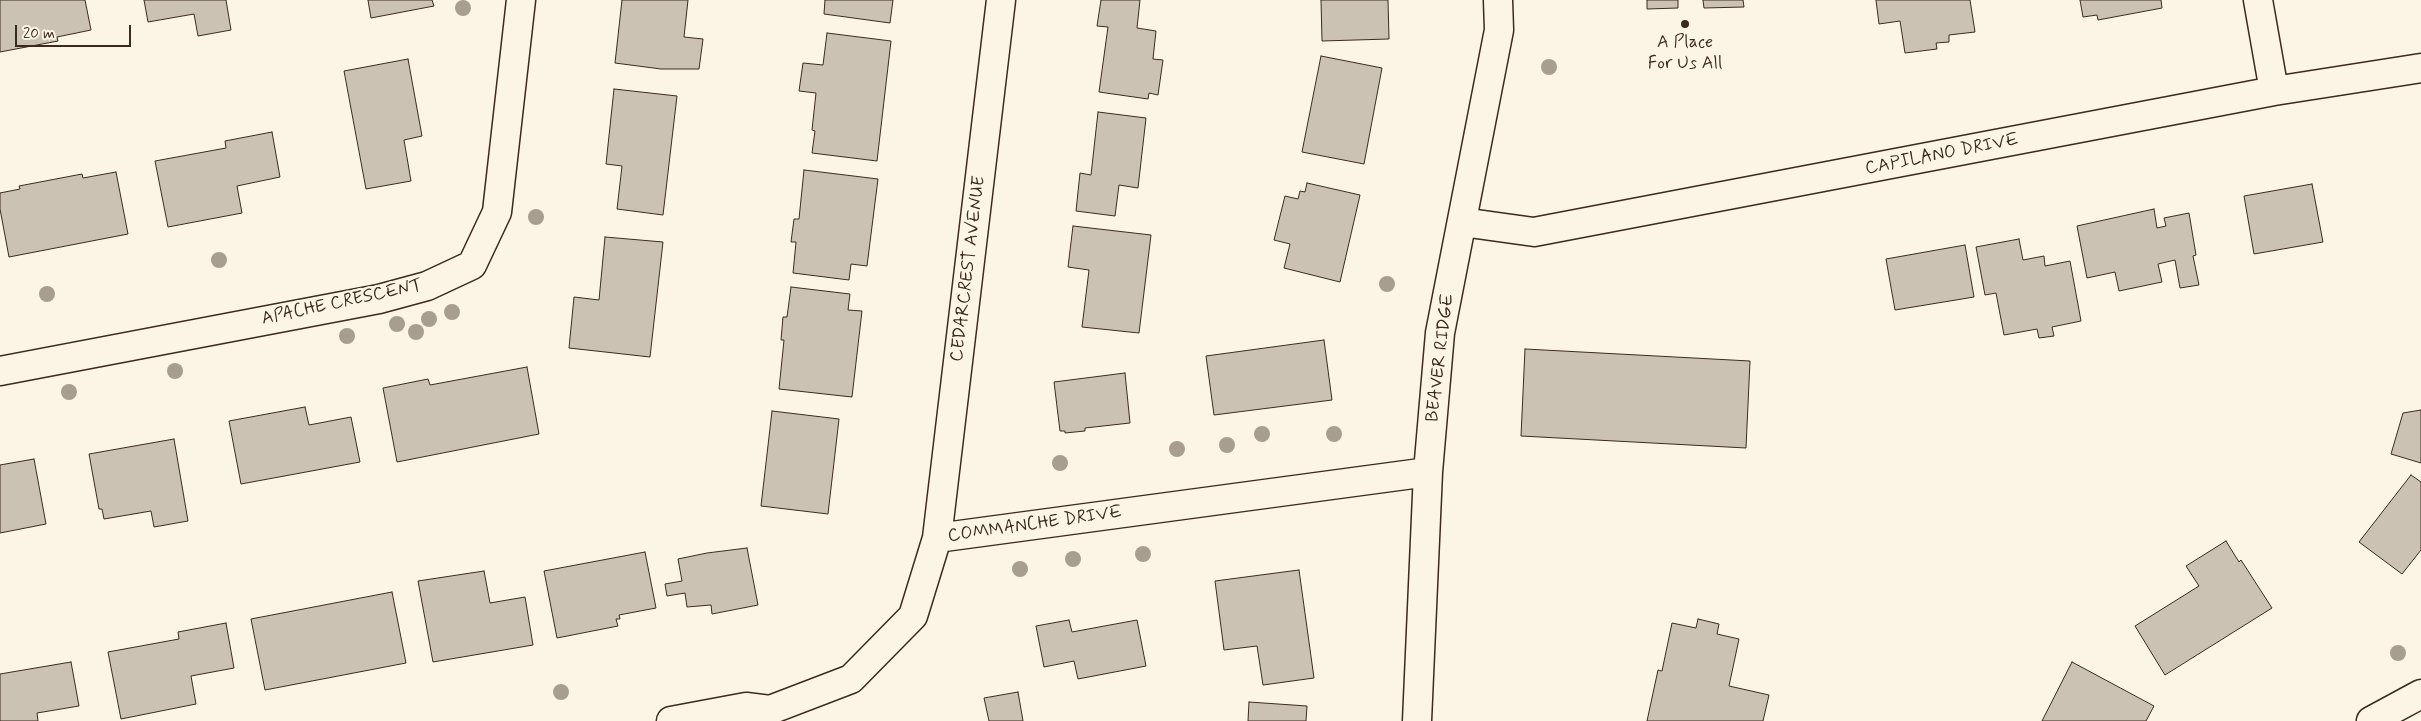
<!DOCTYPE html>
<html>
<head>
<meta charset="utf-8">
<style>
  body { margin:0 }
  #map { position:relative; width:2421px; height:721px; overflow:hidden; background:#fcf5e5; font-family:Mynerve,sans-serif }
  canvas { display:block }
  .scale { position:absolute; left:15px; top:25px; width:116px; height:22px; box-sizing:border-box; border:2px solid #3b2a1e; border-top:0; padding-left:6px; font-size:15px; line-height:18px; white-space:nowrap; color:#3b2a1e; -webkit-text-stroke:4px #fcf5e5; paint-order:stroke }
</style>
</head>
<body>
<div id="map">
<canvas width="2421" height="721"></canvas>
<div class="scale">20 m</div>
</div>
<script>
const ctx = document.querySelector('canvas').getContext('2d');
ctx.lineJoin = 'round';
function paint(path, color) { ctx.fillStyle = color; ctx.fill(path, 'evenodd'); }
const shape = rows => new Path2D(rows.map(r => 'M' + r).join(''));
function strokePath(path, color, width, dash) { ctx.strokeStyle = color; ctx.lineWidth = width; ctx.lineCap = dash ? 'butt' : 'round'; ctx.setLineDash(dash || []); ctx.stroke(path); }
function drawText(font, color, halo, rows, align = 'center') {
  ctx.font = font + ' Mynerve,sans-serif'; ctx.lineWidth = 4.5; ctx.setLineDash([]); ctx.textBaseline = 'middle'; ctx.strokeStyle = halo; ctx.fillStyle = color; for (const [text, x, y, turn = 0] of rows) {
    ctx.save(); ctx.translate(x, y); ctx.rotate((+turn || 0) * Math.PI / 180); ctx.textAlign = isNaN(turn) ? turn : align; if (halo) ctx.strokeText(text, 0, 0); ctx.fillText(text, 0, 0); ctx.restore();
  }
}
const building = shape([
  [0,0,85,0,91,30,57,37,58,41,0,52,0,0],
  [144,0,226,0,231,30,198,36,194,14,148,22,144,0],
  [368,0,432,0,434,6,371,18,368,0],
  [622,0,688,0,684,37,703,39,699,69,661,69,615,63,622,0],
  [825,0,893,0,890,23,824,14,825,0],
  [1101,0,1140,0,1137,28,1156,31,1153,59,1163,60,1158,95,1149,93,1148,99,1099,92,1108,27,1097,26,1101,0],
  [1321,0,1388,0,1389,39,1322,41,1321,0],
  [1647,0,1678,0,1678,8,1647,9,1647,0],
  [1703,0,1743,0,1744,7,1704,8,1703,0],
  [1876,0,1970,0,1975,32,1949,35,1949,42,1936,43,1937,49,1905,53,1900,21,1879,24,1876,0],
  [2080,0,2161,0,2162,8,2098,20,2097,15,2083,17,2080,0],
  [827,33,891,41,877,161,812,153,815,131,812,130,816,93,799,91,803,63,823,65,827,33],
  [1321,56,1382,68,1364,164,1302,152,1321,56],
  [408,59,422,136,404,140,411,181,366,189,344,71,408,59],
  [614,89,677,96,663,215,617,209,622,166,606,164,614,89],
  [1098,112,1146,118,1138,188,1119,185,1115,216,1076,211,1080,173,1091,175,1098,112],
  [272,132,280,177,237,186,242,213,168,227,155,161,226,148,225,141,272,132],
  [804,170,878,179,867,266,851,264,849,280,793,273,796,242,791,242,794,219,799,219,804,170],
  [116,172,128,234,9,257,0,209,0,193,20,189,19,186,82,174,83,178,116,172],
  [1307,183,1360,195,1340,282,1284,268,1290,244,1274,240,1285,196,1298,199,1300,191,1305,192,1307,183],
  [2312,184,2323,242,2254,254,2244,196,2312,184],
  [2154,209,2157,228,2166,226,2164,218,2189,213,2196,255,2193,256,2199,285,2180,288,2175,260,2158,264,2162,282,2119,291,2115,272,2087,278,2077,226,2154,209],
  [1073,226,1151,235,1139,333,1082,327,1089,270,1068,267,1073,226],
  [605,237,663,242,650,357,569,348,574,297,599,300,605,237],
  [2019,239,2023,260,2044,256,2045,266,2070,261,2081,321,2052,327,2054,336,2039,338,2037,329,2004,335,1996,293,1985,295,1976,247,2019,239],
  [1965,245,1974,297,1895,310,1886,259,1965,245],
  [791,287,850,294,848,310,862,311,852,397,779,389,784,340,781,340,783,317,787,317,791,287],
  [1324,340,1332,400,1214,415,1206,356,1324,340],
  [1525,349,1750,361,1746,448,1521,436,1525,349],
  [527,367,539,434,397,462,383,388,428,379,430,385,527,367],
  [1125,373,1130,423,1085,428,1085,431,1065,433,1065,431,1060,431,1054,382,1125,373],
  [305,407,309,425,351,417,360,462,241,484,229,421,305,407],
  [2421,410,2421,463,2391,454,2403,413,2421,410],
  [772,411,839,419,828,514,761,506,772,411],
  [174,439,188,521,154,527,151,511,104,519,102,509,99,509,89,454,174,439],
  [34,459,46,524,0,533,0,465,34,459],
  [2411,475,2421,482,2421,550,2402,574,2359,542,2411,475],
  [2226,541,2239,562,2241,560,2272,608,2165,675,2135,626,2199,586,2186,566,2226,541],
  [747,548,758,605,712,614,711,605,687,607,685,593,667,596,665,584,682,581,678,559,707,553,747,548],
  [645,552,656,608,619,615,620,619,616,619,618,626,557,638,544,571,645,552],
  [1299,570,1314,678,1263,685,1257,646,1224,650,1215,581,1299,570],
  [484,571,490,603,525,597,533,645,433,662,418,581,484,571],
  [392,592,406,663,265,690,251,619,392,592],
  [1698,619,1719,624,1717,634,1739,639,1729,686,1769,695,1763,721,1647,721,1658,670,1662,671,1672,623,1696,628,1698,619],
  [1069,620,1072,632,1137,620,1146,666,1078,679,1074,661,1044,667,1036,626,1069,620],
  [226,623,234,668,191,676,196,704,121,719,108,652,179,639,178,632,226,623],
  [71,662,79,706,37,713,38,721,0,721,0,674,71,662],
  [2072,662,2154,706,2146,721,2042,721,2072,662],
  [1018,692,1023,721,989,721,984,698,1018,692],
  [1249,702,1307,706,1306,721,1248,721,1249,702]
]);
paint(building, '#ccc2b3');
strokePath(building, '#3b2a1e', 1);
const minor = shape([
  [2258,0,2274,91],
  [1462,222,1534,232,2274,91,2421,68],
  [0,371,379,299,427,286,472,265,497,212,521,0],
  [937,538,1428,472],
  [671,721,746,707,770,710,851,679,913,616,937,538,1001,0],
  [1417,721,1428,472,1440,333,1499,30,1498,0],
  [2371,721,2421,694]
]);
strokePath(minor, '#3b2a1e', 31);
strokePath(minor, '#fcf5e5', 28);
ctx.fillStyle = '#a89e8f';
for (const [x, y] of [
  [463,8],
  [1549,67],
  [536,217],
  [219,260],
  [1387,284],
  [47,294],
  [452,312],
  [429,319],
  [397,324],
  [416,332],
  [347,336],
  [175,371],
  [69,392],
  [1262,434],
  [1334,434],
  [1227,445],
  [1177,449],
  [1060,463],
  [1143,554],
  [1073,559],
  [1020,569],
  [2398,653],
  [561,692]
]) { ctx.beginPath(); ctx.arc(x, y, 8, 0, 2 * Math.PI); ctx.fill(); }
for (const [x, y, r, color] of [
  [1685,24,5,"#3b2a1e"]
]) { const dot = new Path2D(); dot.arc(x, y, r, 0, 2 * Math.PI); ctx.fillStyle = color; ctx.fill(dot); strokePath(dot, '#fcf5e5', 2); }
drawText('18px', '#3b2a1e', '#fcf5e5', [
  ["A Place",1685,43],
  ["For Us All",1685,64]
]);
drawText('18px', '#3b2a1e', '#fcf5e5', [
  ["CAPILANO DRIVE",1942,155,-11],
  ["CEDARCREST AVENUE",969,269,-83],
  ["APACHE CRESCENT",342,303,-12],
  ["BEAVER RIDGE",1441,358,-83],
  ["COMMANCHE DRIVE",1035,525,-8]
]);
</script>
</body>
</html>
